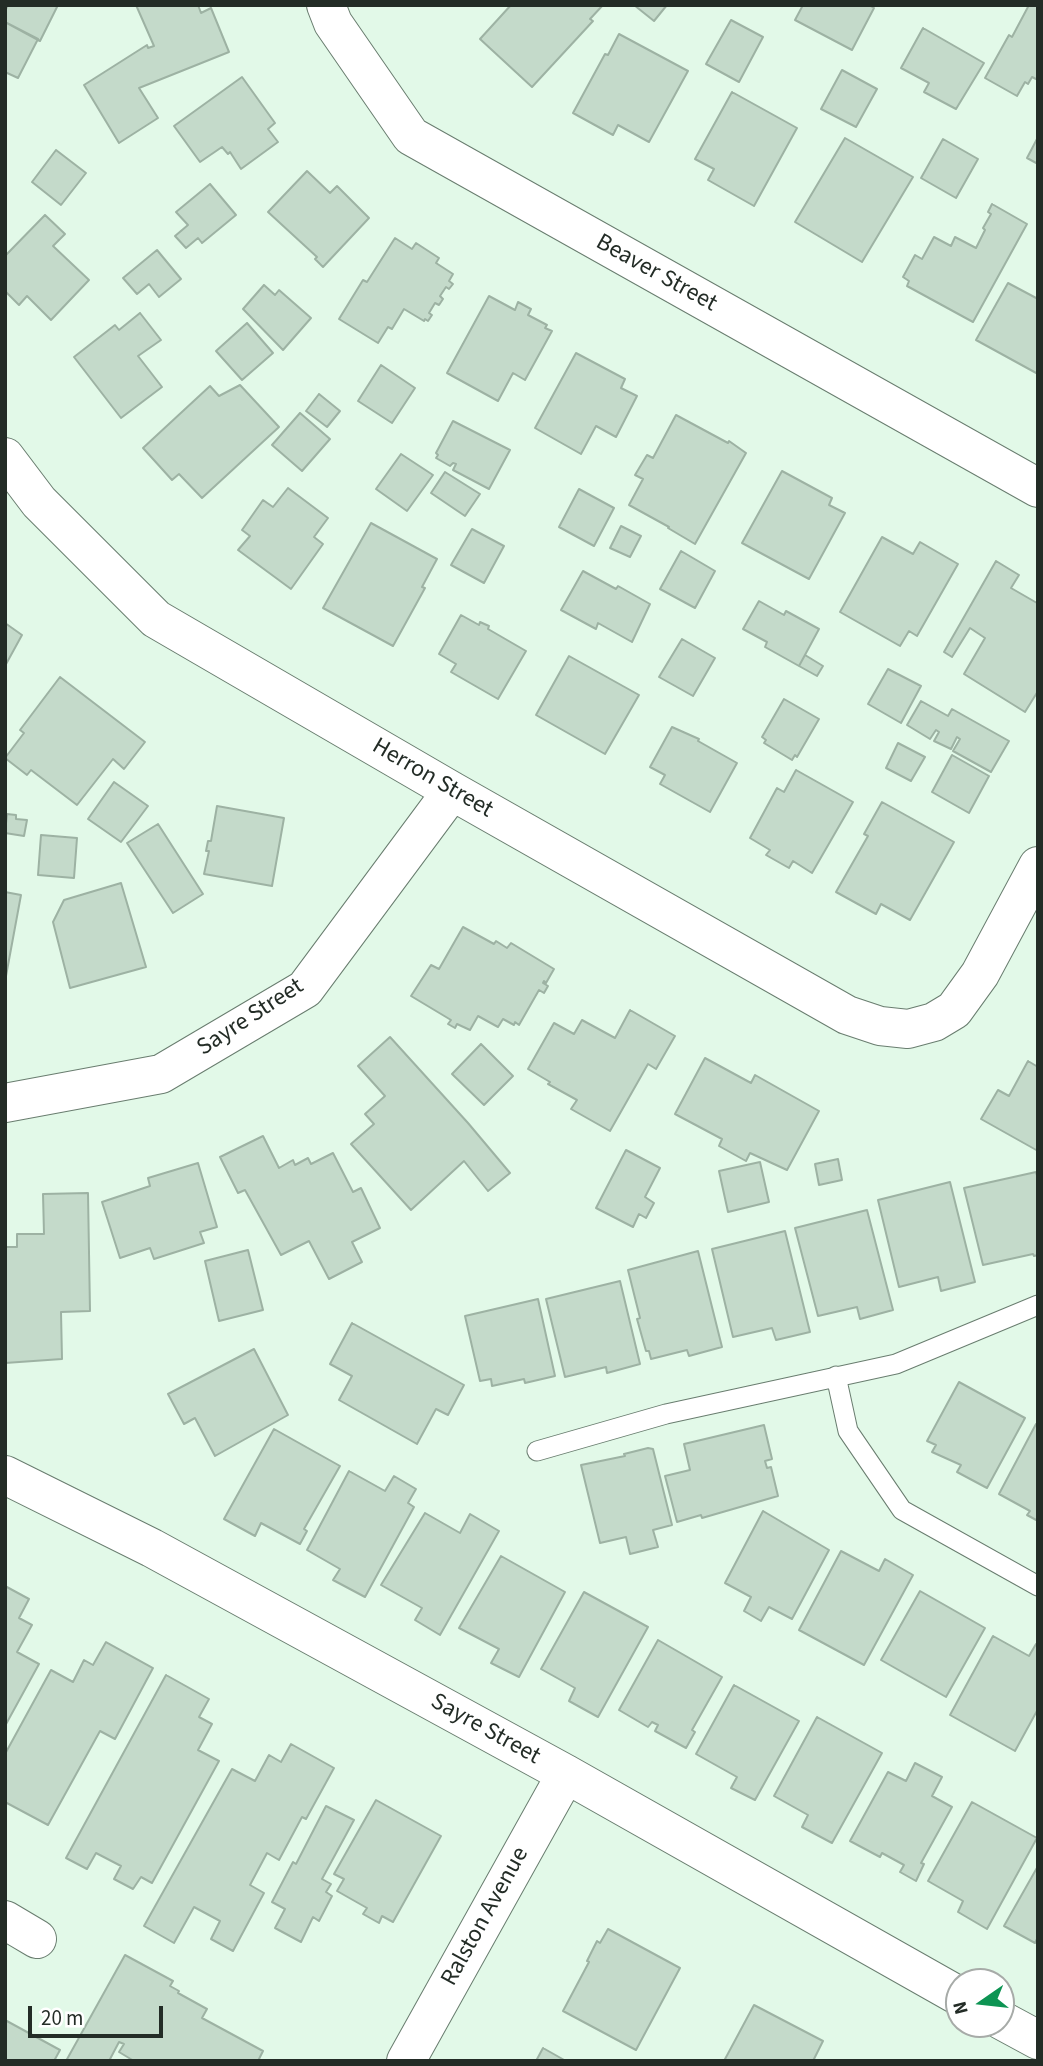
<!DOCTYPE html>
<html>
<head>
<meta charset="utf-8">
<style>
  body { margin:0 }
  #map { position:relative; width:1043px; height:2066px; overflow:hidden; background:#e2f9e8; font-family:"Source Sans 3",sans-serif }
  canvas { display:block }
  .frame { position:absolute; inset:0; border:7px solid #232c26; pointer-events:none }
  .north { position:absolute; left:945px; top:1968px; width:70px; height:70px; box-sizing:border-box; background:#fff; border:2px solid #a7aba8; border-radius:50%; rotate:256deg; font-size:19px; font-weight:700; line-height:28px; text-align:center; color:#232c26 }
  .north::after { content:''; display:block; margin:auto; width:24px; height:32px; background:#0d9453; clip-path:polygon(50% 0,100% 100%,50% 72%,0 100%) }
  .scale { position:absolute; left:28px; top:2006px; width:135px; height:32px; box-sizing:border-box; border:4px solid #232c26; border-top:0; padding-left:9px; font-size:21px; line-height:24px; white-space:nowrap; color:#232c26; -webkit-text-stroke:5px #fff; paint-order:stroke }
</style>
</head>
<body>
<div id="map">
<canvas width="1043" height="2066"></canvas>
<div class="frame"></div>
<div class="north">N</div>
<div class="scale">20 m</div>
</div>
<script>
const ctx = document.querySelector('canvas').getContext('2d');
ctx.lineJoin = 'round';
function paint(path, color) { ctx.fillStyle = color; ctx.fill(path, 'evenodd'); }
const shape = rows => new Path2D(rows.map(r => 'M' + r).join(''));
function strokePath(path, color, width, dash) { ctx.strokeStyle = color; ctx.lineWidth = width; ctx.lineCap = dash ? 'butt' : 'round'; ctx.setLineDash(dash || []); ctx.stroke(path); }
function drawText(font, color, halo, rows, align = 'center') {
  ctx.font = font + ' "Source Sans 3",sans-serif'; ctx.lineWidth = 6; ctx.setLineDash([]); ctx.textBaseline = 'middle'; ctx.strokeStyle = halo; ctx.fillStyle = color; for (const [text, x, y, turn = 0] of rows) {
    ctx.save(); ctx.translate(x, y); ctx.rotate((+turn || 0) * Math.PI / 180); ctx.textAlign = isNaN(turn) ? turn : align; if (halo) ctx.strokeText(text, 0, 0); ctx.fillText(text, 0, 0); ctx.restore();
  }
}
const building = shape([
  [8,5,58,5,40,41,5,22,5,11,8,5],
  [136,5,198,5,201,13,211,8,229,52,139,88,158,118,119,143,84,85,147,45,148,48,154,46,136,5],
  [511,5,603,5,590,19,593,21,532,87,480,39,511,5],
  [634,5,667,5,654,21,634,5],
  [803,5,869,5,874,8,852,50,795,20,803,5],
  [1029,5,1038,5,1038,80,1032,77,1028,84,1025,82,1017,96,985,78,1009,35,1012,37,1029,5],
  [731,20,763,37,739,82,706,64,731,20],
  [5,22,38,39,18,78,5,72,5,22],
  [923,28,984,63,956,109,924,92,929,83,901,68,923,28],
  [619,34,688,71,649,142,618,125,613,135,573,113,605,54,608,55,619,34],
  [842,70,877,89,856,127,821,109,842,70],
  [242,77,275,123,268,129,278,142,241,169,230,152,228,154,222,147,200,162,174,126,242,77],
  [732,92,797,128,754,206,708,180,714,169,695,159,732,92],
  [1038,137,1038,164,1027,158,1038,137],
  [845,138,913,177,862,262,795,222,845,138],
  [943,139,978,159,956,198,921,178,943,139],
  [56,150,86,173,61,205,32,182,56,150],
  [307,171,330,193,337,186,369,218,323,267,315,259,317,257,268,212,307,171],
  [210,184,236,215,202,243,198,238,186,248,175,236,188,225,176,212,210,184],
  [992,204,1027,224,973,322,907,286,909,281,903,277,915,255,922,259,934,237,951,246,955,237,976,248,985,230,983,228,991,214,988,212,992,204],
  [45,215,65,234,53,246,89,280,51,320,27,296,19,305,5,291,5,256,45,215],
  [395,238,412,249,416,243,439,258,436,263,453,274,449,281,453,284,449,289,446,287,440,296,443,299,439,305,435,303,429,313,432,315,428,321,425,319,424,321,404,309,392,329,388,327,378,343,339,319,363,280,367,282,395,238],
  [157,250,181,279,159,297,149,284,137,294,123,278,157,250],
  [1008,283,1038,299,1038,374,976,340,1008,283],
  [264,285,275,295,279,290,311,318,283,350,243,309,264,285],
  [489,296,515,310,518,302,531,309,528,315,547,325,545,328,552,331,525,380,513,373,498,401,447,373,489,296],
  [140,313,161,340,138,356,162,387,121,418,74,357,115,325,119,330,140,313],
  [247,323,273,353,242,380,216,351,247,323],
  [576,353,625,379,621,388,637,396,616,437,596,426,581,454,535,428,576,353],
  [381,365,415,388,392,423,358,401,381,365],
  [240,385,279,427,202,498,179,474,172,480,143,448,210,386,219,396,240,385],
  [319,394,340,411,327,427,306,411,319,394],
  [300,413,330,439,302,471,272,445,300,413],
  [676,415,728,443,729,441,746,453,695,544,668,528,669,527,629,505,643,479,635,475,647,455,653,458,676,415],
  [453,421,510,450,489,489,453,470,456,464,453,463,450,466,436,458,438,455,436,453,453,421],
  [401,454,433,475,407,511,376,489,401,454],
  [782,471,832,498,829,505,845,513,809,579,742,543,782,471],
  [445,472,480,494,465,516,431,493,445,472],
  [288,488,328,518,314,537,323,544,291,589,238,550,250,536,242,530,263,500,273,507,288,488],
  [579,489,614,508,594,546,559,527,579,489],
  [371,523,437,559,422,587,425,588,393,646,323,608,371,523],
  [621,526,641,536,630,557,610,548,621,526],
  [472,529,504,546,484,583,451,565,472,529],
  [882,537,913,554,920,542,958,564,917,636,909,631,900,646,840,612,882,537],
  [681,551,715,571,695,608,660,589,681,551],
  [996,561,1019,575,1011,588,1037,603,1038,600,1038,691,1025,712,964,674,985,638,970,628,952,657,944,652,996,561],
  [583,571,616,589,618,586,650,604,632,642,598,623,596,629,561,610,583,571],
  [759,601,784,615,786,611,819,629,799,666,765,647,767,642,743,629,759,601],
  [461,615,479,625,480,622,489,626,488,629,526,651,498,699,451,672,456,664,439,654,461,615],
  [5,623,22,635,5,666,5,623],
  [682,639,715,658,693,696,659,677,682,639],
  [805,655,823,666,817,676,799,666,805,655],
  [569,656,639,695,605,754,536,715,569,656],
  [888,669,921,686,901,723,868,704,888,669],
  [60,677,145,742,124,769,113,759,77,805,31,770,27,775,5,758,24,733,20,730,60,677],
  [784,699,819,719,797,757,795,755,792,760,764,743,766,740,762,737,784,699],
  [921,701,948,716,952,709,1009,741,991,772,953,751,960,739,957,737,951,749,934,741,939,732,936,730,930,739,907,725,921,701],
  [672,727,699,739,698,741,737,763,710,812,660,784,665,775,650,767,672,727],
  [898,743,925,757,911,781,886,768,898,743],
  [952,755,989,776,969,813,932,792,952,755],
  [796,770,853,802,812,873,793,861,789,868,766,855,770,850,750,838,777,788,784,792,796,770],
  [114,782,148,806,121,842,88,819,114,782],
  [882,802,954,842,910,920,881,904,876,914,836,892,868,836,864,834,882,802],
  [217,806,284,818,272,886,204,874,209,851,206,851,208,841,211,841,217,806],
  [7,814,16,815,16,819,27,820,24,836,5,833,7,814],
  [158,824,203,894,173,913,127,843,158,824],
  [41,835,77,838,74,878,38,875,41,835],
  [121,883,146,967,70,988,53,922,64,900,121,883],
  [5,892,21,895,6,976,5,976,5,892],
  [463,927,494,944,496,941,507,948,511,943,554,969,546,983,544,981,543,983,548,986,544,993,539,990,519,1025,515,1022,514,1025,503,1019,498,1027,478,1016,470,1030,457,1024,455,1028,448,1024,451,1020,411,996,431,965,439,969,463,927],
  [630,1010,675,1036,656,1069,648,1064,610,1131,571,1109,577,1100,548,1084,550,1082,528,1069,554,1023,574,1034,582,1020,615,1038,630,1010],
  [390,1037,468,1123,510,1173,488,1191,464,1161,411,1210,351,1144,374,1124,365,1114,385,1096,358,1066,390,1037],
  [481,1044,513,1076,484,1105,452,1074,481,1044],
  [705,1058,751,1083,755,1075,819,1111,787,1170,750,1153,746,1161,719,1146,722,1139,675,1114,705,1058],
  [1028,1061,1038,1067,1038,1151,981,1119,998,1090,1009,1096,1028,1061],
  [263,1136,279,1168,293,1160,295,1165,308,1158,311,1164,333,1153,353,1192,361,1188,380,1228,352,1242,362,1262,329,1279,309,1241,281,1255,245,1190,238,1193,220,1157,263,1136],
  [626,1150,660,1168,645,1197,654,1203,646,1218,639,1214,633,1227,596,1208,626,1150],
  [838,1159,842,1180,819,1185,815,1164,838,1159],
  [760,1162,769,1202,728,1212,719,1171,760,1162],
  [198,1163,217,1227,200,1232,204,1243,154,1259,150,1248,120,1258,102,1202,150,1186,148,1178,198,1163],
  [1036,1172,1038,1179,1038,1255,1034,1256,1033,1254,983,1265,964,1188,1036,1172],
  [950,1182,975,1282,941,1291,938,1277,899,1287,878,1200,950,1182],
  [88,1193,90,1311,61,1312,62,1359,5,1363,5,1247,17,1247,17,1234,44,1234,43,1194,88,1193],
  [867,1210,893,1310,860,1319,857,1307,818,1316,795,1228,867,1210],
  [785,1231,810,1332,776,1340,772,1328,733,1337,712,1249,785,1231],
  [248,1250,263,1310,219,1321,205,1261,248,1250],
  [698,1251,722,1347,689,1356,687,1350,651,1359,649,1351,646,1351,637,1319,640,1318,628,1270,698,1251],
  [620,1281,640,1364,607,1373,606,1367,565,1377,546,1299,620,1281],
  [538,1299,555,1376,525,1383,524,1379,492,1386,491,1379,480,1381,465,1316,538,1299],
  [352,1323,464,1385,448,1415,436,1409,417,1444,339,1400,352,1376,330,1364,352,1323],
  [254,1349,288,1415,215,1456,195,1418,184,1424,168,1394,254,1349],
  [959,1382,1025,1418,987,1488,957,1472,961,1465,932,1452,936,1445,927,1441,959,1382],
  [1036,1424,1038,1425,1038,1521,1027,1515,1030,1511,999,1494,1036,1424],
  [764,1425,772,1459,765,1461,767,1468,771,1467,778,1496,702,1518,701,1515,677,1522,665,1476,690,1470,684,1444,764,1425],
  [274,1429,340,1466,304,1529,307,1531,300,1544,261,1523,255,1536,224,1519,274,1429],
  [648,1448,653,1449,672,1525,653,1530,658,1547,630,1554,626,1537,600,1543,581,1465,625,1456,624,1454,648,1448],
  [349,1471,385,1491,394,1476,416,1489,408,1503,414,1507,365,1597,333,1580,340,1569,307,1550,349,1471],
  [763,1511,829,1550,792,1619,769,1607,761,1621,744,1611,751,1597,725,1583,763,1511],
  [425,1513,460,1533,470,1514,499,1531,440,1635,415,1620,422,1608,381,1585,425,1513],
  [841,1551,879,1571,885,1559,913,1575,864,1665,799,1630,841,1551],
  [501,1556,565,1592,519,1677,491,1663,499,1649,459,1628,501,1556],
  [5,1586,29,1599,19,1618,32,1625,17,1652,39,1664,5,1726,5,1586],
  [920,1591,985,1628,946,1697,881,1660,920,1591],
  [584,1592,648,1627,598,1717,569,1701,575,1688,541,1669,584,1592],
  [993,1636,1029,1656,1036,1644,1038,1645,1038,1709,1015,1751,950,1715,993,1636],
  [658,1640,722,1677,692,1730,695,1732,686,1748,655,1731,658,1725,652,1722,648,1727,619,1710,658,1640],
  [106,1642,153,1668,115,1739,100,1731,48,1825,5,1802,5,1754,51,1670,73,1682,84,1660,93,1665,106,1642],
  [166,1675,209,1699,199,1717,212,1724,198,1750,219,1761,152,1883,141,1877,133,1889,114,1879,121,1866,96,1853,87,1869,66,1858,166,1675],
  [734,1685,799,1721,755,1800,731,1788,737,1777,696,1754,734,1685],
  [817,1717,882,1753,832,1843,802,1827,808,1815,774,1796,817,1717],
  [291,1744,334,1768,306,1819,302,1817,279,1860,267,1853,250,1885,264,1893,233,1951,211,1939,220,1921,194,1907,174,1943,144,1926,232,1769,255,1781,269,1755,281,1762,291,1744],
  [915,1763,942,1777,932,1796,952,1807,921,1863,924,1864,916,1881,900,1872,904,1865,882,1853,880,1857,850,1841,888,1772,906,1781,915,1763],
  [376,1800,441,1836,393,1922,382,1916,379,1923,363,1914,367,1908,337,1891,344,1879,334,1874,376,1800],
  [972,1802,1037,1838,987,1929,958,1912,963,1901,928,1881,972,1802],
  [326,1806,354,1820,322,1879,331,1884,326,1892,332,1896,319,1921,313,1917,301,1942,275,1928,285,1909,272,1902,293,1862,296,1864,326,1806],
  [1038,1866,1038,1937,1035,1943,1004,1926,1038,1866],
  [608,1929,680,1968,636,2050,563,2011,589,1962,587,1961,597,1941,600,1943,608,1929],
  [125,1955,173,1981,170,1986,179,1991,178,1993,207,2009,202,2018,263,2051,258,2061,134,2061,119,2052,124,2044,119,2042,109,2061,66,2061,125,1955],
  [754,2005,823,2041,813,2061,724,2061,754,2005],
  [5,2020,60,2050,54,2061,5,2061,5,2020],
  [543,2048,566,2061,536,2061,543,2048]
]);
paint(building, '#c4daca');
strokePath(building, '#9db2a3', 2);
const service = shape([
  [836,1376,848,1431,902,1510,1038,1586],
  [537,1451,666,1414,896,1364,1038,1305]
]);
const minor = shape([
  [326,5,333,23,411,136,1038,488],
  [5,457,39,502,156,619,452,791,847,1015,880,1026,908,1029,934,1022,954,1010,980,974,1038,866],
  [5,1103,161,1074,305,989,452,791],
  [5,1475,152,1548,566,1774,959,1996],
  [5,1920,37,1939],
  [1001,2020,1038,2040],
  [406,2061,566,1774]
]);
strokePath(service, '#697d6f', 21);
strokePath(minor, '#697d6f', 40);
strokePath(service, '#fff', 19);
strokePath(minor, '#fff', 38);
drawText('24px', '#232c26', '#fff', [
  ["Beaver Street",656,274,29],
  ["Herron Street",432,779,30],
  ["Sayre Street",251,1018,-33],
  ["Sayre Street",485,1730,29],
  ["Ralston Avenue",486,1917,-61]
]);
</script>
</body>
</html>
